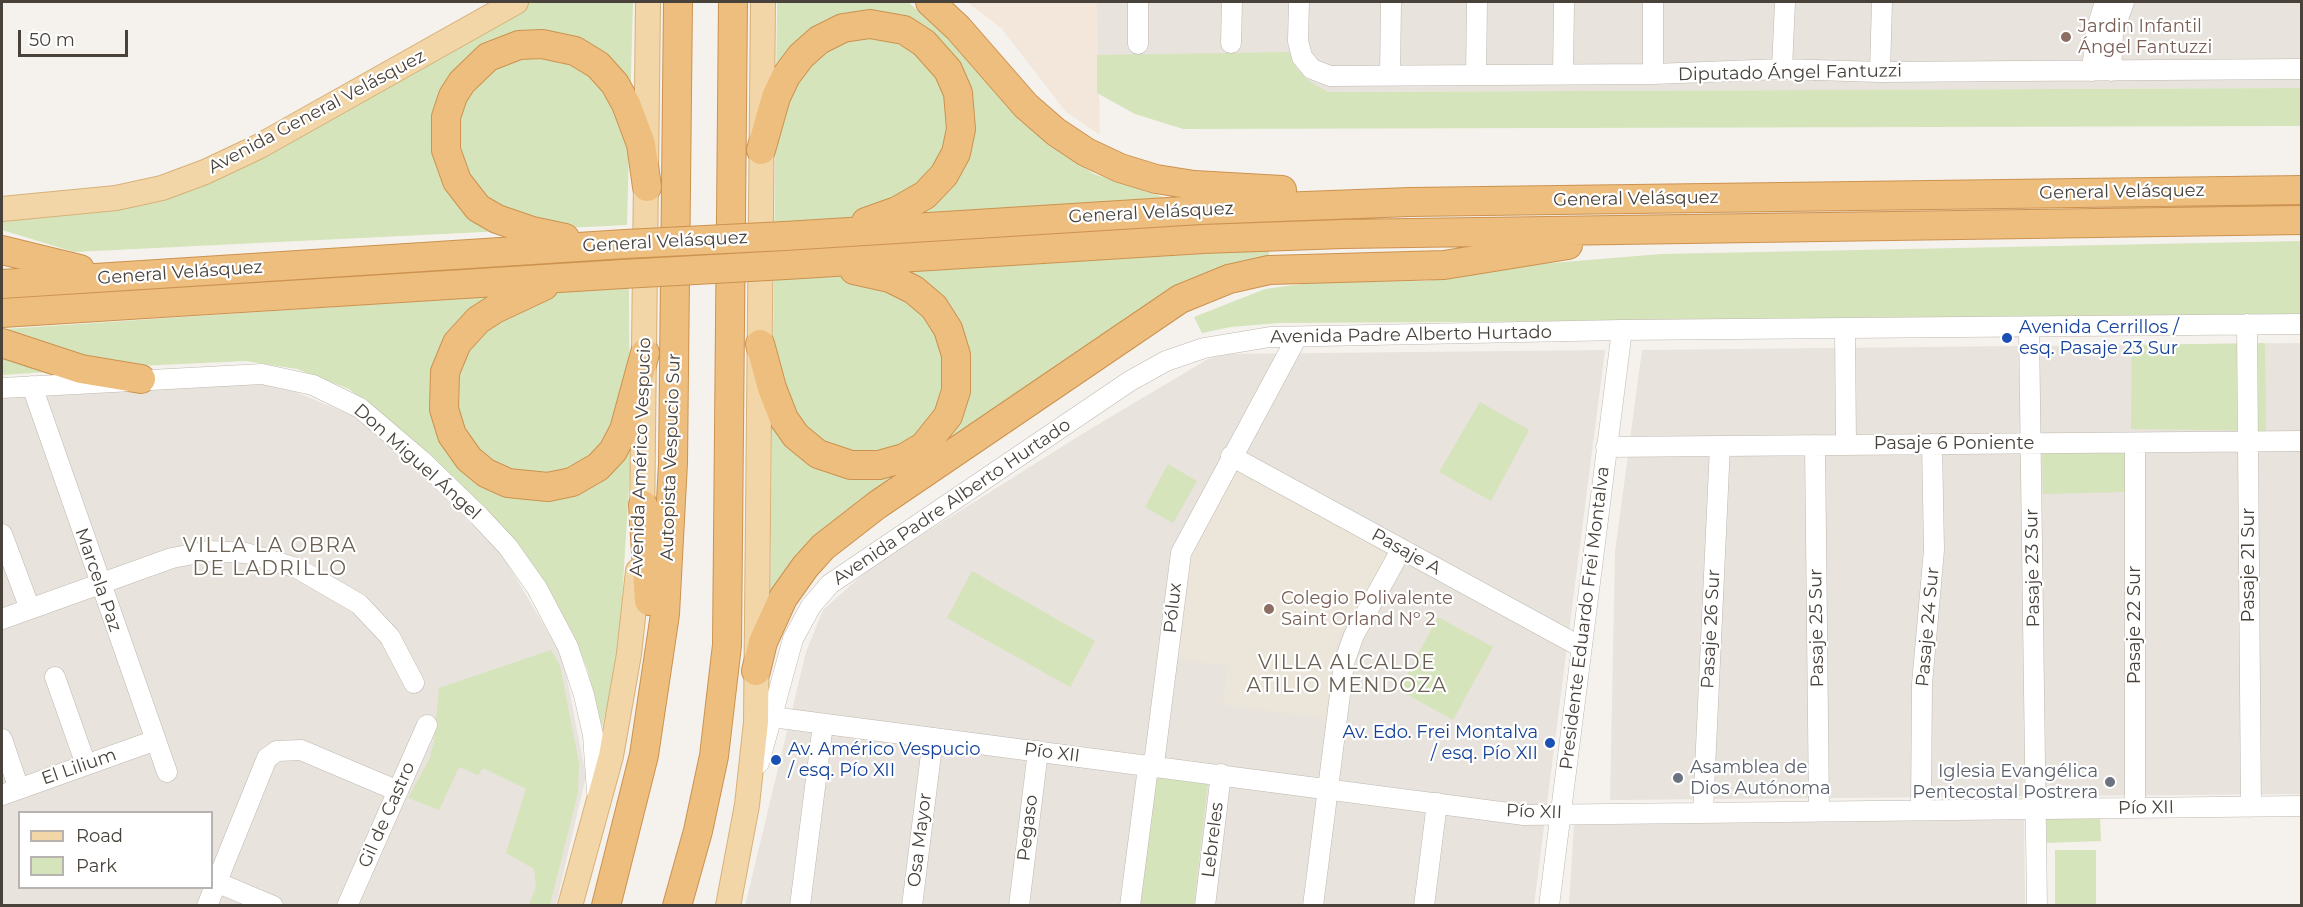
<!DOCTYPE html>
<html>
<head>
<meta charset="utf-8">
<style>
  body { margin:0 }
  #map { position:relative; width:2303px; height:907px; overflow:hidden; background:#f5f2ed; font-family:Montserrat,sans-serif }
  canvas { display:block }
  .frame { position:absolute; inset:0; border:3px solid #49423b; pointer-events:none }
  .legend { position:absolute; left:18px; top:811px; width:195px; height:78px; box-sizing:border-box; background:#fff; border:2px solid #b6b3b1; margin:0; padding:8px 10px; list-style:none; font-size:18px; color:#49423b }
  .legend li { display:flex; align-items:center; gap:12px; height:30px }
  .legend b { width:30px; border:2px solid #b6b3b1 }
  .scale { position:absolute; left:18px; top:30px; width:110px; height:27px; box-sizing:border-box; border:3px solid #49423b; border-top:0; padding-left:8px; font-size:18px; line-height:21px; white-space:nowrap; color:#49423b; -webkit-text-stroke:4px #fff; paint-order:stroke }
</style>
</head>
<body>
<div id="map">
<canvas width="2303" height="907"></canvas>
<div class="frame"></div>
<ul class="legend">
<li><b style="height:8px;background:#f3d6a7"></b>Road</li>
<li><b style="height:16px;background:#d5e4bb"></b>Park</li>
</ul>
<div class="scale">50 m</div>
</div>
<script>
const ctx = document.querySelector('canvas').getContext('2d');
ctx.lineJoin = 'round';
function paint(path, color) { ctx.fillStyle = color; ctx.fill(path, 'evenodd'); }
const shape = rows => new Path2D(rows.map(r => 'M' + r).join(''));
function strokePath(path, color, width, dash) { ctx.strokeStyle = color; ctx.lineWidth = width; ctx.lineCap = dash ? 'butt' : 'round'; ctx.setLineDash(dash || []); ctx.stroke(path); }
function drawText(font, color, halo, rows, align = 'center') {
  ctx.font = font + ' Montserrat,sans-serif'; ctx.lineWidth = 4.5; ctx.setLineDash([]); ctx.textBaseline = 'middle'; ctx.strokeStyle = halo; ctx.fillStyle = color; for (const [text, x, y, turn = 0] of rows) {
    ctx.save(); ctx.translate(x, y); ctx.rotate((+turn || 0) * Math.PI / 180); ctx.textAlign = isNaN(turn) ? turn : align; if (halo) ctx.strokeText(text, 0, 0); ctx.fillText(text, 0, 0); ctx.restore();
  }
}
paint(shape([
  [1097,2,2301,2,2301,88,1097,93],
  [2301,343,2301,794,1610,800,1615,552,1642,350],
  [1605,350,1534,905,745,906,806,652,823,610,871,567,1087,431,1208,359,1226,354],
  [269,381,366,421,502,554,563,658,586,776,556,905,2,906,2,398,146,384],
  [20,812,212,812,212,888,20,888],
  [2024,819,2025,905,1569,905,1574,825]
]), '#e8e3dc');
paint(shape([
  [967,2,1097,2,1100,135,1066,112,1001,28]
]), '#f3e7db');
paint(shape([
  [1235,469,1390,551,1337,642,1325,718,1223,705,1228,666,1176,659,1191,552]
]), '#ece5d9');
paint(shape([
  [529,2,633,2,627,225,74,252,2,230,2,215,119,208,520,9],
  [777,2,908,2,966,52,1020,121,1094,174,1163,197,1269,204,1269,261,1121,326,770,606],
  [1290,52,1296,68,1309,81,1328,92,2301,88,2302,126,1183,129,1135,114,1097,93,1097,55],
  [2301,241,2301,317,1279,323,1231,327,1202,333,1194,317,1265,289,1316,282,1427,281,1540,264,1661,254],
  [629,287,630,470,620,633,614,678,600,735,588,671,572,632,548,589,512,537,437,462,349,389,297,369,246,361,137,366,78,355,5,329],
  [2265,343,2266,431,2131,429,2132,345],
  [2,353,47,372,2,375],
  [1480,402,1529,430,1491,501,1439,472],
  [2126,450,2127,492,2043,494,2042,452],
  [1168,464,1197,481,1173,523,1145,507],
  [972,571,1095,641,1070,687,947,618],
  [1438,617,1493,647,1453,720,1399,690],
  [551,650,560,666,579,763,578,793,550,905,529,905,536,887,534,869,506,853,526,789,483,768,478,775,459,767,439,810,408,798,429,760,434,741,439,688],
  [1152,776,1208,782,1194,905,1136,906],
  [2100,818,2101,841,2047,843,2046,819],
  [2055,850,2096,850,2096,905,2055,905]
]), '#d5e4bb');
const minor = shape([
  [1299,2,1298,41,1302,57,1312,69,1330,76,1653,74,1782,69,1880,72,2302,69],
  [1231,43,1232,2],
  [1138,44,1138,2],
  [1782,69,1785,2],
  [2092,71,2096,31,2105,2],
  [2111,71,2113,33,2124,2],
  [1880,72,1882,2],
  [1653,74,1653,2],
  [1390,75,1391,2],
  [1476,75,1477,2],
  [1563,75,1564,2],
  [2247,324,2251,807],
  [2029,328,2037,906],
  [1845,329,1846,445],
  [32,386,167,772],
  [2,388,262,374,313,385,360,408,421,460,479,516,508,547,537,588,568,647,584,695,593,735,597,792],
  [1815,445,1819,811],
  [1606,447,2302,441],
  [1231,456,1581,647],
  [2,534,30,609],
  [2,619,172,558,210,551,246,553,297,568,359,604,390,637,414,683],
  [55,677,86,765],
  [772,717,1524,815,2302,806],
  [2,739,19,789],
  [759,763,793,639,811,606,830,584,1130,381,1166,361,1204,348,1270,337,1622,330,2302,324],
  [2,795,156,740],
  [2135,808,2135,443],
  [1921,810,1922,684,1934,550,1932,444],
  [1703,812,1720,446],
  [216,882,273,906],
  [207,906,267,758,277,751,301,750,398,791],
  [347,906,427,725],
  [800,906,823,724],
  [912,906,933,738],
  [1019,906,1038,751],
  [1130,906,1147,775,1155,756,1181,553,1297,337],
  [1205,906,1221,774],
  [1313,906,1344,663,1354,635,1401,550],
  [1424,906,1437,803],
  [1549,906,1622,330]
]);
const major = shape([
  [2,209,116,198,162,188,205,172,258,147,516,2],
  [642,524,648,2],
  [570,906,611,756,629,654,638,571],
  [728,906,747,805,756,722,763,2]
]);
const highway = shape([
  [930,2,958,28,1026,106,1056,132,1086,152,1120,168,1156,179,1194,185,1282,190],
  [761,150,776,97,786,76,801,56,819,40,843,28,870,24,904,30,924,43,948,70,958,93,961,129,956,153,944,175,925,195,897,211,866,222],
  [785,236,1200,210,1410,202,2302,190],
  [565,238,532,231,497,219,478,208,457,181,446,150,446,117,453,96,462,82,488,57,519,45,542,44,575,51,598,65,615,84,626,104,641,144,647,187],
  [2,250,80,269],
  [786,265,1203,239,1343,234,2302,220],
  [2,284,625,244],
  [544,286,495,309,478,320,457,343,445,372,444,409,452,435,469,459,486,473,508,483,548,487,572,482,598,467,613,451,624,430,645,353],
  [2,313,623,274],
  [2,343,81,369,141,379],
  [760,344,772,388,784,419,796,436,818,454,851,465,879,465,904,458,924,446,948,416,956,391,956,355,948,329,934,307,914,290,890,278,854,270],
  [643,505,649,601],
  [756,671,763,642,783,598,805,567,823,547,877,505,1180,299,1229,279,1269,270,1444,265,1568,245],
  [606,906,644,755,665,614,673,463,678,2],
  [677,906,698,831,714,756,727,645,733,2]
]);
strokePath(minor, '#bfb8b0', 21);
strokePath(major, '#d7b178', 26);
strokePath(highway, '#cc924f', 30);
strokePath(minor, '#fff', 20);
strokePath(major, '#f3d6a7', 24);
strokePath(highway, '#eebe7f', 28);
const highwayBridge = shape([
  [625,244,785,236],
  [623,274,786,265]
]);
strokePath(highwayBridge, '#cc924f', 30, []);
strokePath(highwayBridge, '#eebe7f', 28);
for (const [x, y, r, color] of [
  [2066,37,6,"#8d6e63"],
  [2007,338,6,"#1a4fb4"],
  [1269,609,6,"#8d6e63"],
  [1550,743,6,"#1a4fb4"],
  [776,760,6,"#1a4fb4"],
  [1678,778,6,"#6b7280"],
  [2110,782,6,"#6b7280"]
]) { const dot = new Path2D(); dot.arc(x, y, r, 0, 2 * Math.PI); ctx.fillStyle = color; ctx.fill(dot); strokePath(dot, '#fff', 2); }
drawText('18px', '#785e54', '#fff', [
  ["Jardin Infantil",2078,27],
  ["Ángel Fantuzzi",2078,48],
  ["Colegio Polivalente",1281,599],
  ["Saint Orland Nº 2",1281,620]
], 'left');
drawText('18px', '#49423b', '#fff', [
  ["Diputado Ángel Fantuzzi",1790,73,-1],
  ["Avenida General Velásquez",317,112,-28],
  ["General Velásquez",2122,192,-1],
  ["General Velásquez",1636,199,-1],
  ["General Velásquez",1151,213,-3],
  ["General Velásquez",665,242,-3],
  ["General Velásquez",180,273,-4],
  ["Avenida Padre Alberto Hurtado",1411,335,-1],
  ["Pasaje 6 Poniente",1954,444],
  ["Avenida Américo Vespucio",641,457,-88],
  ["Autopista Vespucio Sur",671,457,-88],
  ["Don Miguel Ángel",417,462,42],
  ["Avenida Padre Alberto Hurtado",952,502,-34],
  ["Pasaje A",1406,552,29],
  ["Pasaje 21 Sur",2249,565,-90],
  ["Pasaje 23 Sur",2033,568,-91],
  ["Marcela Paz",98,580,71],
  ["Pólux",1173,608,-84],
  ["Presidente Eduardo Frei Montalva",1585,618,-83],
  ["Pasaje 22 Sur",2135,625,-90],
  ["Pasaje 24 Sur",1928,627,-85],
  ["Pasaje 25 Sur",1817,628,-91],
  ["Pasaje 26 Sur",1711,629,-87],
  ["Pío XII",1052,753,7],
  ["El Lilium",79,767,-19],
  ["Pío XII",2146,808,-1],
  ["Pío XII",1534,812,2],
  ["Gil de Castro",387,815,-66],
  ["Pegaso",1028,828,-83],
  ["Osa Mayor",920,840,-83],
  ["Lebreles",1213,840,-83]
]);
drawText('18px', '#164399', '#fff', [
  ["Avenida Cerrillos /",2019,328],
  ["esq. Pasaje 23 Sur",2019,349],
  ["Av. Edo. Frei Montalva",1538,733,"right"],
  ["/ esq. Pío XII",1538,754,"right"],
  ["Av. Américo Vespucio",788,750],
  ["/ esq. Pío XII",788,771]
], 'left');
drawText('18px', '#5b616d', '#fff', [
  ["Asamblea de",1690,768],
  ["Dios Autónoma",1690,789],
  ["Iglesia Evangélica",2098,772,"right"],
  ["Pentecostal Postrera",2098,793,"right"]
], 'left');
ctx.letterSpacing = '1.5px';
drawText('20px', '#6a5f53', '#fff', [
  ["VILLA LA OBRA",270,546],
  ["DE LADRILLO",270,569],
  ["VILLA ALCALDE",1347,663],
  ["ATILIO MENDOZA",1347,686]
]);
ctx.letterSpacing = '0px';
</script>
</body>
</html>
